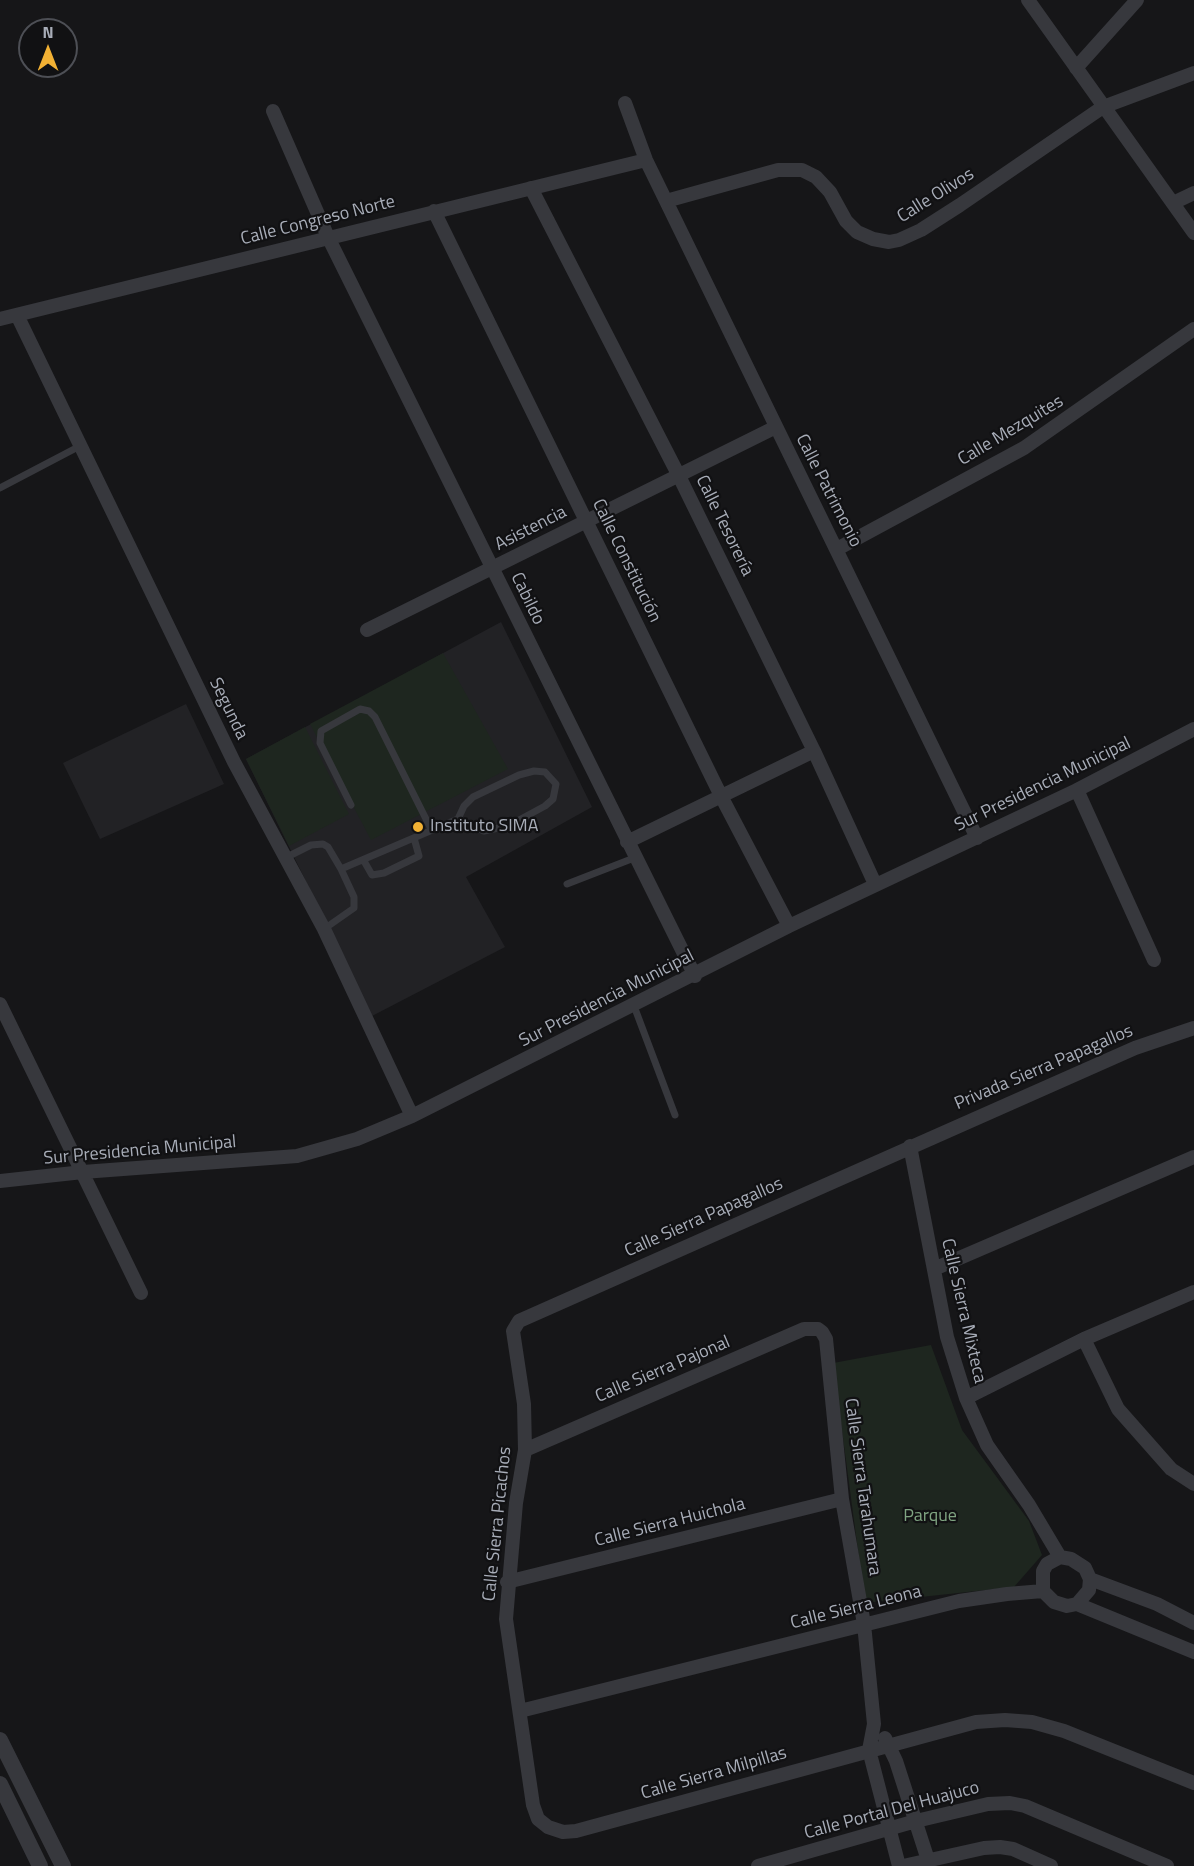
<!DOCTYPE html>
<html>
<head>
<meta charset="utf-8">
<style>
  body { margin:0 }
  #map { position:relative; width:1194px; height:1866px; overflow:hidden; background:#161618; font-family:"Titillium Web",sans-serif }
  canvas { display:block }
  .north { position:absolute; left:18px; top:18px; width:60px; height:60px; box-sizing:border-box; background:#111113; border:2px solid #4d4f55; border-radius:50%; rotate:0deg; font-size:16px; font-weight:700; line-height:24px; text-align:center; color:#a8adb8 }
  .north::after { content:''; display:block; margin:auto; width:21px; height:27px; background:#f2b134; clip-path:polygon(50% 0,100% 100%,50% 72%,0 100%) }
</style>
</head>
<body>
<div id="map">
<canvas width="1194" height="1866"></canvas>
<div class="north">N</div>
</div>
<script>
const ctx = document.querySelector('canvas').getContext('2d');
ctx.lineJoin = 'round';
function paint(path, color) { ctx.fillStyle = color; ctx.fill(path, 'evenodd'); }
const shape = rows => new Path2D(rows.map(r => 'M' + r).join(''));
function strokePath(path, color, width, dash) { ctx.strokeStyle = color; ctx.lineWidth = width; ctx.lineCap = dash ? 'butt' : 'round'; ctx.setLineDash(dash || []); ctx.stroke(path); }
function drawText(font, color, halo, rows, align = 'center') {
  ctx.font = font + ' "Titillium Web",sans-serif'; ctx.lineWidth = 4.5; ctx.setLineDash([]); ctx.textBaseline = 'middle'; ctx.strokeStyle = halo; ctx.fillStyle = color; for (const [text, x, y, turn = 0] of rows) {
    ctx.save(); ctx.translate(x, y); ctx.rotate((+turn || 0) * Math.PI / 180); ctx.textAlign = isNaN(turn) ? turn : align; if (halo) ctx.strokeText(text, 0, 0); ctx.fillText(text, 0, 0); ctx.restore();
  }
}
paint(shape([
  [501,622,592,807,466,877,505,947,372,1016,246,759],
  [186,704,224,784,100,839,63,763]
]), '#222225');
paint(shape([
  [443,653,508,769,371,840,310,724],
  [305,727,349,814,289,846,246,759],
  [931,1345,962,1430,1029,1521,1042,1555,1014,1587,865,1603,833,1363]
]), '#1e261f');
strokePath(shape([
  [0,488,80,446],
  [351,805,320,743,321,731,360,709,369,711,375,717,431,829],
  [287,857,311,845,323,844,328,847,341,869,354,897,354,908,324,929],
  [364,861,372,875,384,873,419,856,414,838],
  [341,869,458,819,464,806,473,797,519,775,534,771,545,772,556,784,553,799,545,806,508,826,484,831,458,819],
  [567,884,634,858],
  [634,1006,675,1115]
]), '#37383d', 7);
strokePath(shape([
  [1028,0,1194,233],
  [1076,68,1137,0],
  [625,103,646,160,977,838],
  [273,111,328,237,695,976],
  [531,188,679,476,814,751,875,884],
  [666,201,778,170,802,170,816,177,830,192,846,221,857,232,873,239,889,242,899,240,921,230,960,205,1103,107,1194,73],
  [1173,203,1194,193],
  [434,211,721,796,789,926],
  [17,315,234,762,324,929,412,1116],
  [0,319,646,160],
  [837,549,1024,448,1194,329],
  [367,630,776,427],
  [1077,790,1154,960],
  [627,842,814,751],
  [0,1004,141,1293],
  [1194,1028,1135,1048,519,1321,513,1331,524,1404,525,1450,516,1503,506,1619,533,1805,538,1819,548,1827,563,1832,576,1831,976,1722,1005,1720,1032,1722,1064,1731,1194,1783],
  [910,1146,947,1337,966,1398,987,1445,1029,1505,1060,1557],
  [0,1181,83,1172,297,1156,357,1139,412,1116,789,926,1077,790,1194,729],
  [934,1269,1194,1157],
  [1084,1339,1118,1409,1171,1469,1194,1484],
  [966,1398,1084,1339,1194,1292],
  [525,1450,804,1329,818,1329,822,1332,826,1339,842,1499,864,1624,874,1724,869,1750,899,1866],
  [1060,1557,1071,1559,1085,1568,1090,1579,1089,1590,1077,1604],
  [1090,1579,1157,1604,1194,1623],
  [507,1582,842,1499],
  [1043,1591,1043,1571,1047,1564,1060,1557],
  [520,1711,959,1601,1007,1594,1043,1591,1054,1602,1067,1606,1077,1604,1194,1652],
  [885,1738,896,1761,928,1860],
  [758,1866,916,1821,988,1804,1010,1803,1025,1806,1167,1866],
  [903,1866,984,1848,1000,1847,1013,1849,1051,1866]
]), '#37383d', 14);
strokePath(shape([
  [0,1740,63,1866],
  [0,1784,40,1866]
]), '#37383d', 16);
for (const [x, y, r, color] of [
  [418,827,6,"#f2b134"]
]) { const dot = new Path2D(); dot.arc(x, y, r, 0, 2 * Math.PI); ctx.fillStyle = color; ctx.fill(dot); strokePath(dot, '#111113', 2); }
drawText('18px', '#a8adb8', '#111113', [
  ["Calle Olivos",936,196,-32],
  ["Calle Congreso Norte",318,221,-14],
  ["Calle Mezquites",1011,431,-31],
  ["Calle Patrimonio",828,491,63],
  ["Calle Tesorería",724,526,64],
  ["Asistencia",531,529,-27],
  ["Calle Constitución",626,561,64],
  ["Cabildo",527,599,64],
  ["Segunda",228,709,64],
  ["Sur Presidencia Municipal",1043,785,-26],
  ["Sur Presidencia Municipal",607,999,-27],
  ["Privada Sierra Papagallos",1044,1068,-23],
  ["Sur Presidencia Municipal",140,1151,-5],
  ["Calle Sierra Papagallos",704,1218,-24],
  ["Calle Sierra Mixteca",963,1311,77],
  ["Calle Sierra Pajonal",663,1370,-23],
  ["Calle Sierra Tarahumara",862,1487,82],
  ["Calle Sierra Huichola",670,1523,-14],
  ["Calle Sierra Picachos",498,1524,-84],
  ["Calle Sierra Leona",856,1608,-14],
  ["Calle Sierra Milpillas",714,1774,-16],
  ["Calle Portal Del Huajuco",892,1811,-15]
]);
drawText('18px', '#a8adb8', '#111113', [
  ["Instituto SIMA",430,827]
], 'left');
drawText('18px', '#7fa381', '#111113', [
  ["Parque",930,1517]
]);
</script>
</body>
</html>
